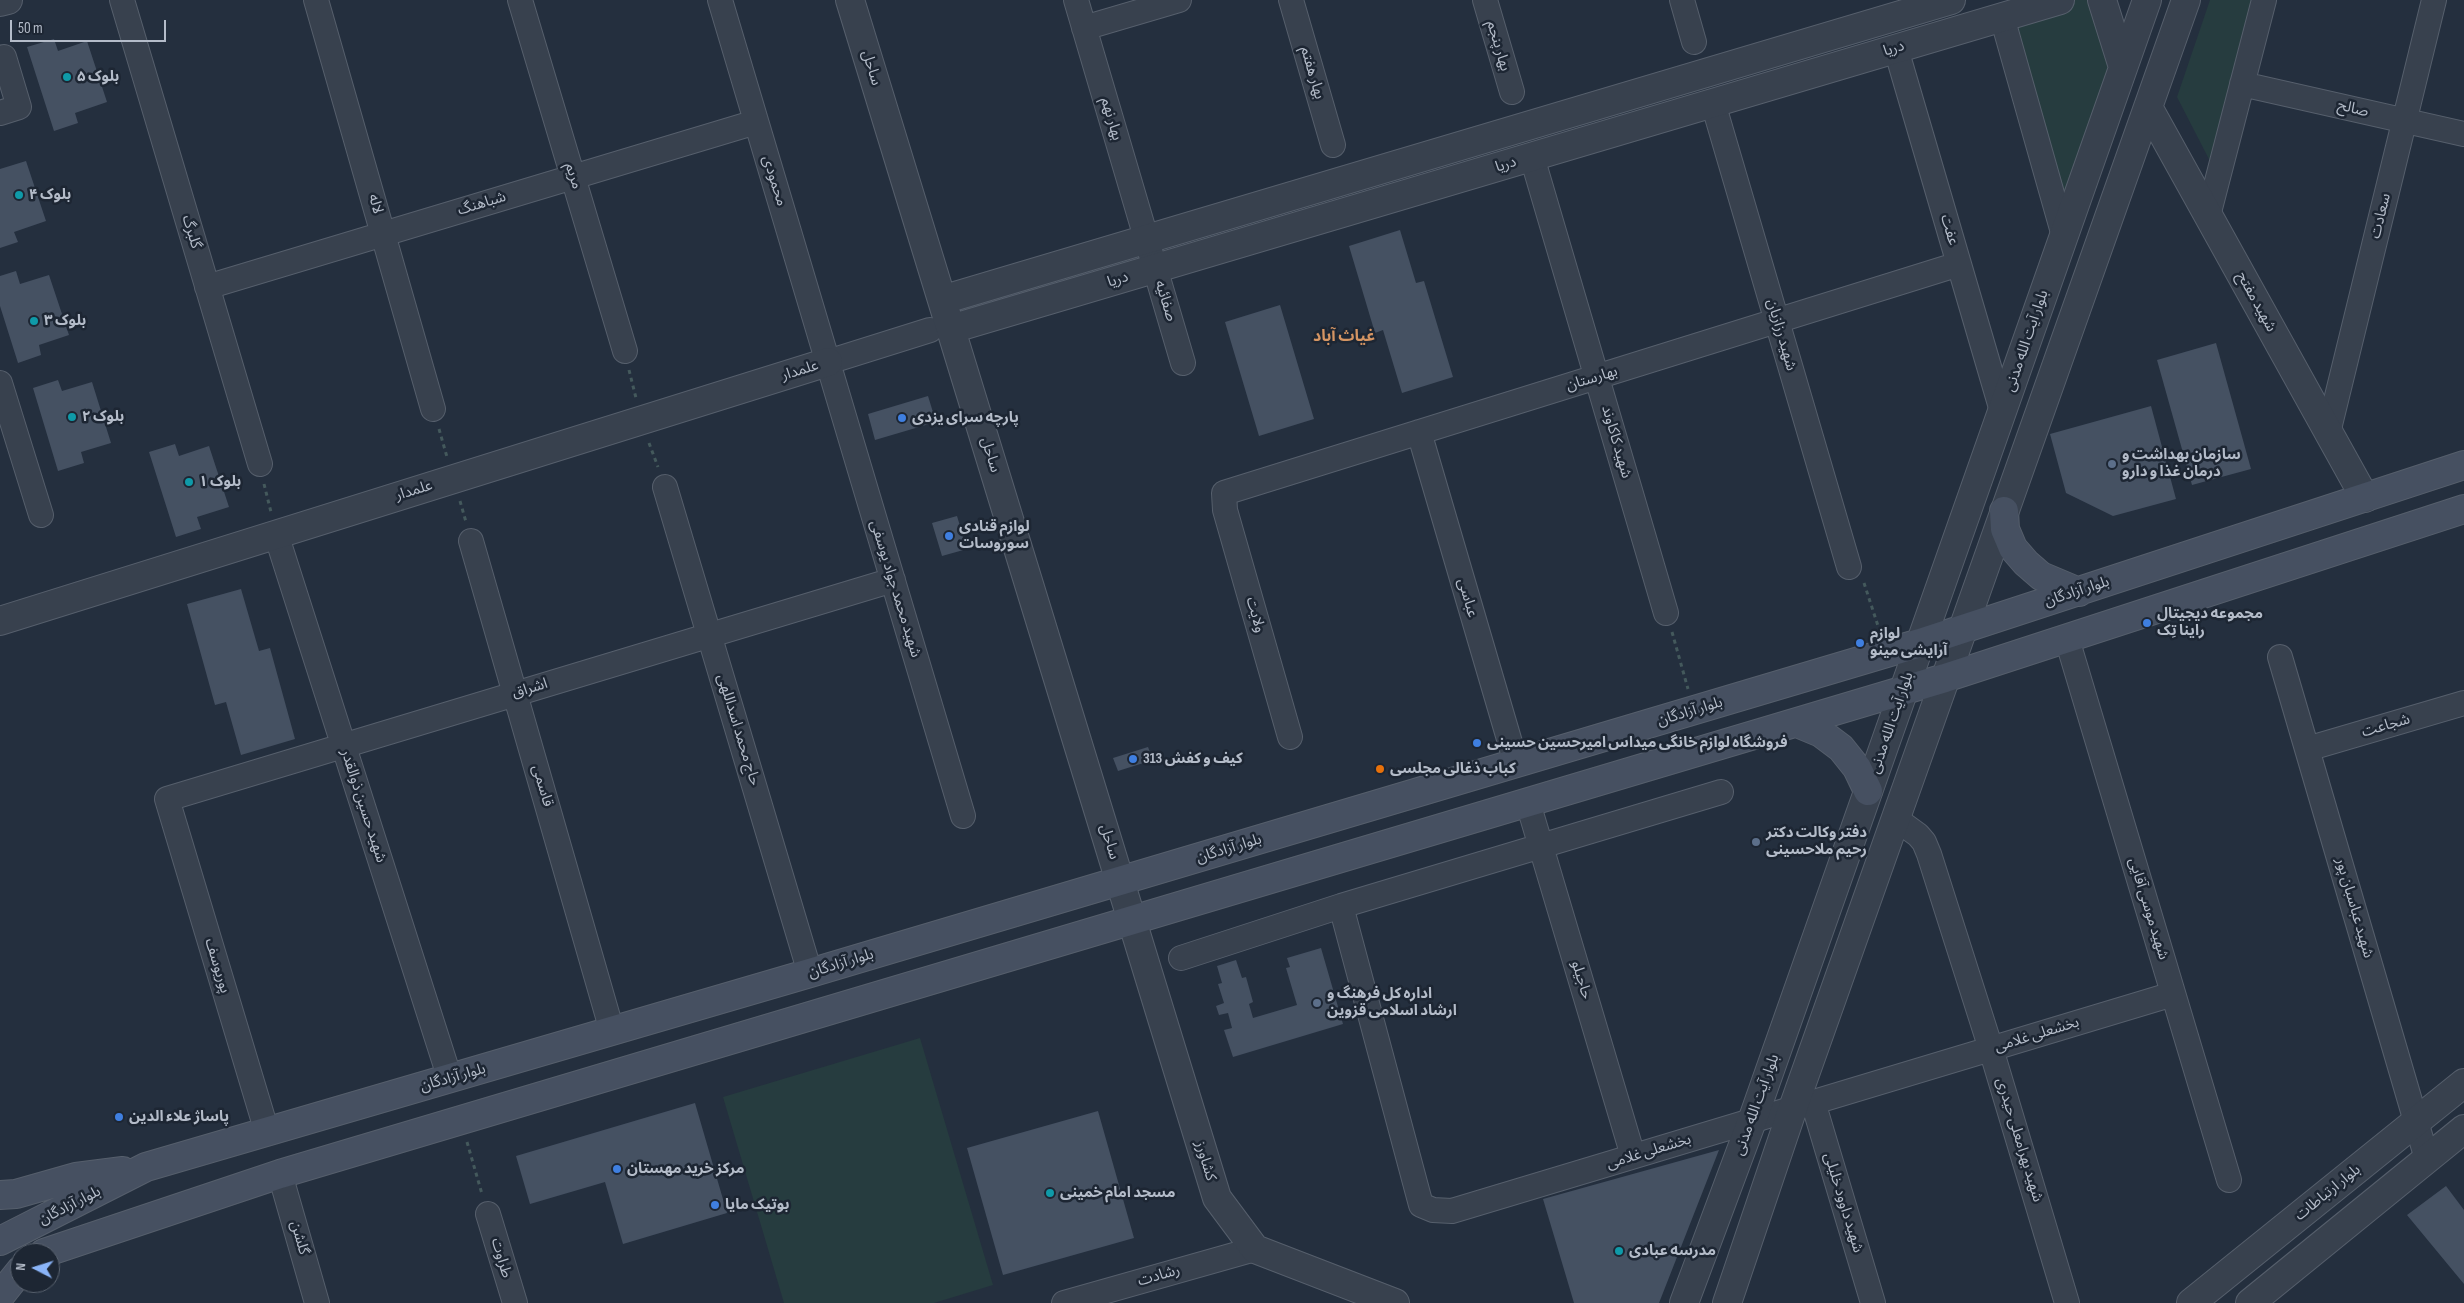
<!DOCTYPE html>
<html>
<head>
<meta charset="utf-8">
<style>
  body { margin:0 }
  #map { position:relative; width:2464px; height:1303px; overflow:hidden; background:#242f3e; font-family:"Sofia Sans Condensed",sans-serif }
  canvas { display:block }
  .north { position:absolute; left:10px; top:1243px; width:50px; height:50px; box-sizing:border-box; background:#1d2633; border:1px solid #59626f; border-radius:50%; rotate:275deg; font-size:14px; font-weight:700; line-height:20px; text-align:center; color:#b4bcc9 }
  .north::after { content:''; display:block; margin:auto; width:18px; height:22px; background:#8ab4f8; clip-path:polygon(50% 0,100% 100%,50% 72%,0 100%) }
  .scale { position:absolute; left:10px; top:20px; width:156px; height:22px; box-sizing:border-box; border:2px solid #b4bcc9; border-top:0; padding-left:6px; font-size:15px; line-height:18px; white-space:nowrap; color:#b4bcc9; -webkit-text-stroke:4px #1d2633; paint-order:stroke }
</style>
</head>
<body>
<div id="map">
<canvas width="2464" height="1303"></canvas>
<div class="north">N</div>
<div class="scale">50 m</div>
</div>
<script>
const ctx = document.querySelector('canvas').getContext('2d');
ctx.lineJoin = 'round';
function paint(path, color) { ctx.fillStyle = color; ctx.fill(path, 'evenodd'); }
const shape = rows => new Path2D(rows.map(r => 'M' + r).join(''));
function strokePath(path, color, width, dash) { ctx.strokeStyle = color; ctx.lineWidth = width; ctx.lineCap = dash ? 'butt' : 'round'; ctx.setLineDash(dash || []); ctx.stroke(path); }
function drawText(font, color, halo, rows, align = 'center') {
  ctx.font = font + ' "Sofia Sans Condensed","Noto Sans Arabic",sans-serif'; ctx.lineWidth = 5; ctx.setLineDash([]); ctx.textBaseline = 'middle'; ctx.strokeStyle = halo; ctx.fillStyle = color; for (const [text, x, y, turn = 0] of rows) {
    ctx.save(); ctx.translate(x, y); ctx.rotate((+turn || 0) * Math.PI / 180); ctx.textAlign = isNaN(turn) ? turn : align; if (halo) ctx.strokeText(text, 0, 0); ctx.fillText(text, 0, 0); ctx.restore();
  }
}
paint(shape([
  [2060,0,2102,0,2123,67,2064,236,2002,17],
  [2210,0,2252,0,2214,169,2177,97],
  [920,1038,993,1285,934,1303,784,1303,723,1097]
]), '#263c3f');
paint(shape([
  [54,39,58,51,87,41,107,102,75,113,78,123,54,131,27,47],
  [26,161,46,221,14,232,18,242,0,248,0,169],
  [1400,230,1416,283,1424,281,1453,377,1402,393,1383,330,1375,333,1349,246],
  [16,271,20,284,49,275,69,335,39,345,41,355,18,363,0,306,0,276],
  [1280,305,1314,419,1259,436,1225,322],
  [2216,343,2251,469,2192,485,2157,360],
  [58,380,62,391,92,382,111,443,81,452,84,463,58,471,33,388],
  [928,396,936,422,875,440,868,414],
  [2151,406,2176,499,2113,516,2066,493,2050,434],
  [175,444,179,456,209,446,229,507,197,517,201,529,176,537,149,452],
  [957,516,967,549,942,556,932,523],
  [241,589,259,651,270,648,295,739,241,755,226,702,215,705,187,604],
  [1148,747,1153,760,1118,771,1113,758],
  [1321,948,1343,1024,1233,1057,1224,1030,1232,1028,1228,1013,1219,1015,1216,1006,1224,1003,1218,984,1222,983,1217,966,1236,960,1242,978,1246,977,1253,1002,1249,1004,1253,1018,1297,1005,1286,968,1290,967,1287,958],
  [695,1103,727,1213,623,1244,605,1182,530,1204,516,1156],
  [1098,1111,1134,1238,1003,1275,967,1148],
  [1719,1150,1659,1303,1574,1303,1543,1199],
  [2446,1186,2464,1210,2464,1284,2407,1215]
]), '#455162');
const minor = shape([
  [122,0,260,464],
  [316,0,433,409],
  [520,0,625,351],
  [720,0,963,816],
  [1076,0,1183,363],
  [1291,0,1333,145],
  [1485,0,1512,92],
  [1682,0,1694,42],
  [2002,17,2064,236],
  [1084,28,1179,0],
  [1896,49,2002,411],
  [0,59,4,57,19,107,0,113],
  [2242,84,2464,134],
  [1713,103,1849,567],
  [1532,157,1666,613],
  [2208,216,2264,0],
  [207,287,756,122],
  [828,362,930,330],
  [0,383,41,515],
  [1419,432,1516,763],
  [2328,433,2434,0],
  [665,487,810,973],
  [276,534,450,1079],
  [471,541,612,1031],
  [2067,639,2229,1180],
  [2280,657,2427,1159],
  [1290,737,1225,510,1224,493,1959,264],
  [2307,749,2464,703],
  [1528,803,1633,1156],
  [1896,819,1918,835,1924,842,1929,854,1991,1049,2067,1303],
  [1341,906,1421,1205,1433,1210,1452,1211,2173,994],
  [1181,958,1341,906,1721,792],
  [1813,1102,1873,1303],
  [267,1132,167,799,893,580],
  [280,1174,317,1303],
  [488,1214,515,1303],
  [1064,1303,1255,1249]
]);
const tertiary = shape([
  [850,0,1217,1198,1255,1249,1395,1303],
  [2102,0,2123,67],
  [0,2,8,0],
  [2148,107,2365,498],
  [942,300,1951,0],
  [951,329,2060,0],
  [0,621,828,362],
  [1684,1303,1752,1121,2147,0],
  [1727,1303,1793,1108,2186,0],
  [2191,1303,2464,1083],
  [2250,1303,2464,1129]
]);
const secondary = shape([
  [2004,511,2005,529,2013,548,2026,563,2041,576,2079,592],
  [1797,723,1821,733,1841,748,1857,768,1868,791],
  [0,1195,16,1194,76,1177,123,1171],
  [0,1241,146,1167,810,973,1920,643,2464,465],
  [44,1253,280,1174,1945,678,2464,509],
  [0,1296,20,1271]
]);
strokePath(minor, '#565f6c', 26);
strokePath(tertiary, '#565f6c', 30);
strokePath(secondary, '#565f6c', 30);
strokePath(shape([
  [629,370,636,398],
  [439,429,447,457],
  [649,443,658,467],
  [264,484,271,512],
  [460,501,466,522],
  [1864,583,1880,632],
  [1672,632,1688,689],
  [467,1142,482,1194]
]), '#44595c', 3, [4, 4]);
strokePath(minor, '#38414e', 24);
strokePath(tertiary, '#38414e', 28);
strokePath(secondary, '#465061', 28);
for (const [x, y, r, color] of [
  [67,77,5,"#0f9aa8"],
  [19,195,5,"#0f9aa8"],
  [34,321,5,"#0f9aa8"],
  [72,417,5,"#0f9aa8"],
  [902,418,5,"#3f7fe0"],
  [2112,464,5,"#5c6f8a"],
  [189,482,5,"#0f9aa8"],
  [949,536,5,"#3f7fe0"],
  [2147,623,5,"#3f7fe0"],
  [1860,643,5,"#3f7fe0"],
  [1477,743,5,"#3f7fe0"],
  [1133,759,5,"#3f7fe0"],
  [1380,769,5,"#e8710a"],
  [1756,842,5,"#5c6f8a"],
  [1317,1003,5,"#5c6f8a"],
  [119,1117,5,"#3f7fe0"],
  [617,1169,5,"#3f7fe0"],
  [1050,1193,5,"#0f9aa8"],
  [715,1205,5,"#3f7fe0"],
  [1619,1251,5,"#0f9aa8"]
]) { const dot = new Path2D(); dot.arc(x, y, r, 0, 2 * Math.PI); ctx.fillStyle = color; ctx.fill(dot); strokePath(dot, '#1d2633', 2); }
drawText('15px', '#b4bcc9', '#1d2633', [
  ["بهار پنجم",1498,46,74],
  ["دریا",1894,49,-17],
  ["ساحل",871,68,73],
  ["بهار هفتم",1312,73,74],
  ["صالح",2353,109,13],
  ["بهار نهم",1111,119,74],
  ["دریا",1506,165,-17],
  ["مریم",573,176,73],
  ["محمودی",774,181,73],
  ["لاله",375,204,74],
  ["شباهنگ",482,204,-17],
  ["سعادت",2381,216,-76],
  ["عفت",1949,230,74],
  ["گلبرگ",191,232,73],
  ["دریا",1118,280,-17],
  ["صفائیه",1165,301,73],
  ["شهید مفتح",2256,302,61],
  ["شهید رزازیان",1781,335,74],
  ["بلوار آیت الله مدنی",2027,341,-71],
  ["علمدار",800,371,-17],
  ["بهارستان",1592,379,-17],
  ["شهید کاکاوند",1616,442,74],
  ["ساحل",990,455,73],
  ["علمدار",414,491,-17],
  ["شهید محمد جواد یوسفی",895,589,73],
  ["بلوار آزادگان",2077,592,-18],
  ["عباسی",1467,598,74],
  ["ولایت",1255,615,74],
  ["اشراق",530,689,-17],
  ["بلوار آزادگان",1690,712,-17],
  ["بلوار آیت الله مدنی",1892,723,-71],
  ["شجاعت",2386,726,-16],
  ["حاج محمد اسداللهی",738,730,73],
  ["قاسمی",542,786,74],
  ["شهید حسین ذوالقدر",363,806,72],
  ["ساحل",1109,842,73],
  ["بلوار آزادگان",1229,849,-17],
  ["شهید عباسبان پور",2354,908,74],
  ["شهید موسی آقایی",2148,909,73],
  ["بلوار آزادگان",841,964,-17],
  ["پوریوسف",217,966,73],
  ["حاجیلو",1581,980,73],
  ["بخشعلی غلامی",2037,1035,-17],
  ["بلوار آزادگان",453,1078,-16],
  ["بلوار آیت الله مدنی",1757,1105,-70],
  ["شهید بهرامعلی حیدری",2019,1140,73],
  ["بخشعلی غلامی",1649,1152,-17],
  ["کشاورز",1205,1161,73],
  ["بلوار ارتباطات",2328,1193,-39],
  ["شهید داوود خلیلی",1843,1203,73],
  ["بلوار آزادگان",70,1206,-27],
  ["گلشن",299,1238,74],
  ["طراوت",501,1258,74],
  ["رشادت",1159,1276,-16]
]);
drawText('bold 15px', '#b4bcc9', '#1d2633', [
  ["بلوک ۵",77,77],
  ["بلوک ۴",29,195],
  ["بلوک ۳",44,321],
  ["بلوک ۲",82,417],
  ["پارچه سرای یزدی",912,418],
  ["سازمان بهداشت و",2122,455],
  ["درمان غذا و دارو",2122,472],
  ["بلوک ۱",199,482],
  ["لوازم قنادی",959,527],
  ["سوروسات",959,544],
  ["مجموعه دیجیتال",2157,614],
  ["راینا تِک",2157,631],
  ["لوازم",1870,634],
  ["آرایشی مینو",1870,651],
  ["فروشگاه لوازم خانگی میداس امیرحسین حسینی",1487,743],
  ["کیف و کفش 313",1143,759],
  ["کباب ذغالی مجلسی",1390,769],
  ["دفتر وکالت دکتر",1766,833],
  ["رحیم ملاحسینی",1766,850],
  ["اداره کل فرهنگ و",1327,994],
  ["ارشاد اسلامی قزوین",1327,1011],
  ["پاساژ علاء الدین",129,1117],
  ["مرکز خرید مهستان",627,1169],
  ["مسجد امام خمینی",1060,1193],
  ["بوتیک مایا",725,1205],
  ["مدرسه عبادی",1629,1251]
], 'left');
drawText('bold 16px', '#d59563', '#1d2633', [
  ["غیاث آباد",1344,337]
]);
</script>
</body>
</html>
